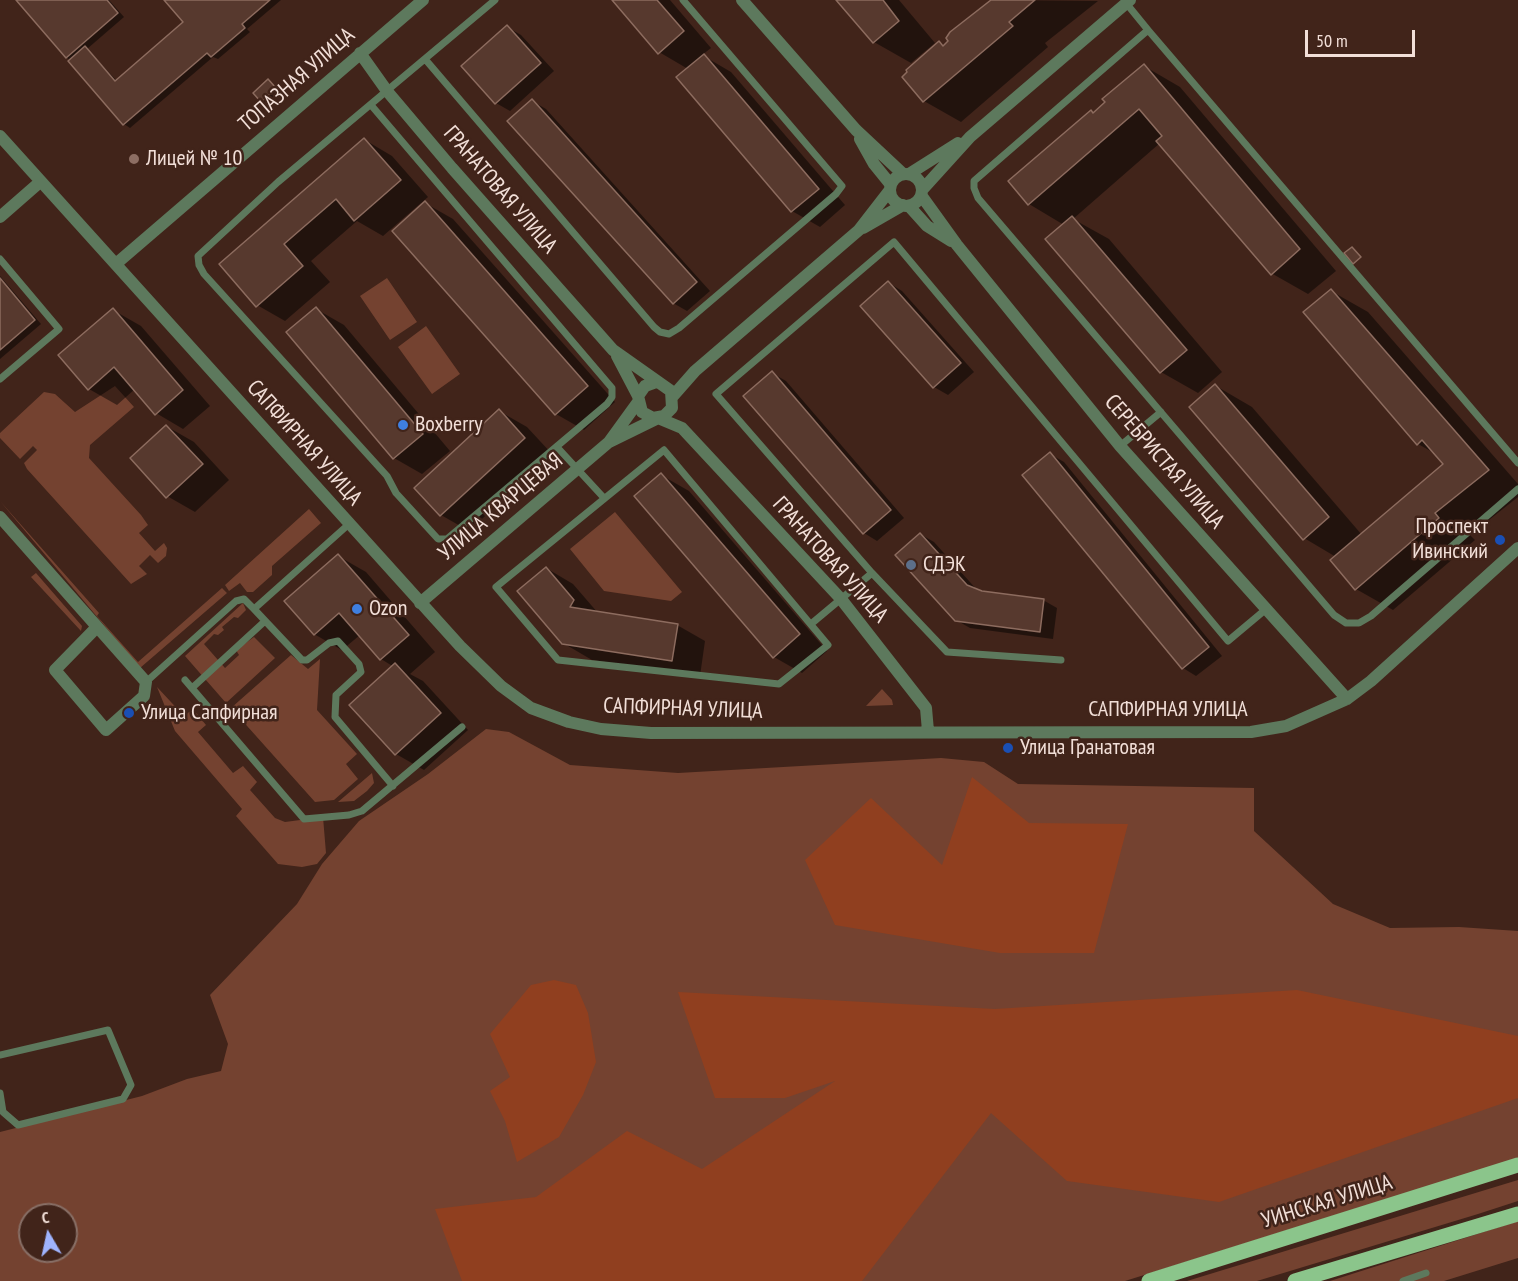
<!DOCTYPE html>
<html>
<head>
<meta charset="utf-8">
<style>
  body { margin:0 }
  #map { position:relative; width:1518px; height:1281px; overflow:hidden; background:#41241a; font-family:"PT Sans Narrow",sans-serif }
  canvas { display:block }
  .north { position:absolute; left:18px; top:1203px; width:60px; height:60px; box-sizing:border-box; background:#41241a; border:2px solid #886f66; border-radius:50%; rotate:351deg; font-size:16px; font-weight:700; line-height:24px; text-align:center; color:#f2dfd8 }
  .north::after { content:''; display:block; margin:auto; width:21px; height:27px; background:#9fb3fd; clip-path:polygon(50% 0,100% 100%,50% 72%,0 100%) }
  .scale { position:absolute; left:1305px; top:30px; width:110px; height:27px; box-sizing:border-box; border:3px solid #f2dfd8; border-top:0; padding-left:8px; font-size:18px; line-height:21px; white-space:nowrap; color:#f2dfd8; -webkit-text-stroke:4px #41241a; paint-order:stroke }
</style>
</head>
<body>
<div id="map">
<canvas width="1518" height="1281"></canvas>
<div class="north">С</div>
<div class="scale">50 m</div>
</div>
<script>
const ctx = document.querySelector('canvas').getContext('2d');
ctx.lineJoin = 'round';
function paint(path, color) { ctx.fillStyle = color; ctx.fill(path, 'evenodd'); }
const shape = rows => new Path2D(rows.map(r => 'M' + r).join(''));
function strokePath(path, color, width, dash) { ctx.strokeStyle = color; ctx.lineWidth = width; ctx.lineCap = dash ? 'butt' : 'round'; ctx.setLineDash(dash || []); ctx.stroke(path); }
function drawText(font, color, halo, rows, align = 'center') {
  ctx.font = font + ' "PT Sans Narrow",sans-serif'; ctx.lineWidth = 5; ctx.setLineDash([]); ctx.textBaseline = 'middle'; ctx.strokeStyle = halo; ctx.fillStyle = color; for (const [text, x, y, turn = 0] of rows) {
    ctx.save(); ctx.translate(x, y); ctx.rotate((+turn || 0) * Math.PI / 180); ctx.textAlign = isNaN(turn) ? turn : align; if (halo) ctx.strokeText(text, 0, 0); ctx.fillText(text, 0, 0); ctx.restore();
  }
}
paint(shape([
  [387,278,417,322,390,340,360,296],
  [426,326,460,374,432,394,398,347],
  [115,386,134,407,90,445,89,458,141,515,148,525,139,533,155,551,164,543,167,548,166,556,158,563,150,555,139,566,147,574,131,584,27,469,24,463,37,450,33,446,20,459,0,438,0,433,44,392,55,394,75,412],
  [0,501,99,613,97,616,138,662,222,588,227,593,140,668],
  [309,509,321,523,272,566,272,575,253,592,247,592,240,583,229,591,225,585],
  [615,512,682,592,671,601,604,591,570,549],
  [36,573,82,626,81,631,31,577],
  [243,603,246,610,238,618,234,617,222,627,224,630,218,635,214,634,204,644,225,668,239,655,236,650,254,637,275,658,226,703,185,656],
  [291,655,308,669,320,659,317,710,357,754,346,764,358,779,334,800,315,802,231,708],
  [157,687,184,716,193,709,206,725,198,732,233,773,243,766,257,782,250,790,275,818,285,822,323,817,326,853,317,864,302,867,278,864,236,816,242,809,175,731],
  [882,689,892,700,893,705,866,706],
  [486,729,509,732,570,765,678,773,941,758,984,762,1018,784,1254,788,1254,831,1333,904,1390,928,1459,927,1518,931,1518,1158,1125,1281,0,1281,0,1132,142,1096,187,1079,221,1071,228,1044,210,995,297,904,322,864,359,821,428,774],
  [30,1215,66,1215,66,1251,30,1251],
  [372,773,374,783,367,791,354,801,338,802],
  [1518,1180,1518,1201,1478,1214,1257,1281,1187,1281],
  [1518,1221,1518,1258,1444,1281,1330,1281]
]), '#744230');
paint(shape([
  [972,777,1029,823,1128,824,1094,953,1000,953,835,925,805,860,871,798,942,865],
  [554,980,576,985,588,1013,596,1062,583,1095,559,1137,517,1162,505,1121,490,1091,510,1077,490,1034,531,985],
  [1297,990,1518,1036,1518,1098,1219,1202,1067,1181,991,1113,862,1281,462,1281,435,1209,536,1197,627,1131,702,1169,835,1081,785,1098,715,1098,678,992,995,1009]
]), '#903f1f');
paint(shape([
  [18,0,109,0,124,17,87,49,117,81,185,23,166,0,281,0,247,29,250,32,218,59,213,57,130,128,124,124],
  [614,0,670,0,711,48,702,55,731,72,845,205,820,227,792,211,688,69,659,52],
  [838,0,899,0,935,43,911,63,874,42],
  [996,0,1098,1,1045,43,1048,47,961,122,924,101,940,43,945,46,950,41,951,33,984,5],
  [507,27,521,35,554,71,510,111,496,103],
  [1144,66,1180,87,1336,271,1308,294,1271,273,1160,143,1073,219,1109,239,1222,372,1198,393,1161,372,1064,225,1029,204,1010,181,1094,114],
  [268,81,279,91,266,103,262,100],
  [532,101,546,109,710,291,687,311,673,303],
  [365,140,392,156,428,197,383,236,357,221,311,261,330,282,285,321,257,305,221,264],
  [425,203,453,219,615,402,584,430,556,414],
  [0,276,41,324,0,359],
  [889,283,902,291,974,372,948,395,934,387,862,306],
  [1331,291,1368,312,1518,484,1518,497,1470,535,1475,540,1393,610,1356,589,1336,557,1304,538,1216,386,1252,407,1362,535,1445,465,1436,454,1418,444],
  [316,309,344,325,450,451,422,474,394,458],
  [113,310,141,326,210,406,183,429,156,413,135,389,117,405,89,389],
  [772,373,786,381,904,518,877,541,864,533],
  [499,411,527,427,552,454,469,531,441,515,416,488],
  [166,426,194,442,229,480,195,512,167,496],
  [1050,454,1064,462,1222,656,1196,676,1183,668],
  [661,475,689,491,827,651,802,673,774,657],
  [920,534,934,542,978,591,1043,600,1057,608,1053,639,970,628,956,620],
  [338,556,366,572,435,652,410,674,423,681,468,730,424,770,396,754,394,667,381,659,360,635,342,650,314,634],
  [546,568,573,584,598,613,677,625,705,641,700,676,592,660,563,643]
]), '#0007');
const building = shape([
  [16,0,107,0,118,13,66,58,16,0],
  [164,0,270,0,242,24,245,28,211,57,207,53,123,125,68,61,85,46,115,81,183,22,164,0],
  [612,0,657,0,684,31,658,54,612,0],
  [836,0,883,0,899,21,873,43,836,0],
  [991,0,1035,0,1009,22,1013,26,923,102,902,77,907,72,906,70,939,41,943,46,948,41,946,38,950,32,991,0],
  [507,25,541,63,495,104,461,66,507,25],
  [704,54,819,189,791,212,676,77,704,54],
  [1144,64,1300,249,1271,275,1156,141,1162,136,1139,109,1028,205,1008,181,1091,110,1093,113,1105,102,1102,99,1144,64],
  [268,79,276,88,261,102,253,93,268,79],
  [532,99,697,282,673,304,507,121,532,99],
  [364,138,401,180,354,221,336,199,284,244,303,266,256,307,219,264,364,138],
  [425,201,588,386,555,415,392,231,425,201],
  [1072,216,1187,350,1160,373,1045,239,1072,216],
  [1352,247,1361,257,1353,264,1344,253,1352,247],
  [0,278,35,320,0,350,0,278],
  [888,281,961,363,933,388,860,306,888,281],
  [1331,289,1489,470,1435,513,1439,518,1355,590,1330,560,1443,464,1422,440,1417,445,1303,312,1331,289],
  [316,307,423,434,393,459,286,332,316,307],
  [113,308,183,390,155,415,114,367,88,390,58,355,113,308],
  [772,371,891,510,863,534,743,396,772,371],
  [1215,384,1329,517,1303,540,1189,407,1215,384],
  [499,409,525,438,440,516,414,488,499,409],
  [166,425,203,464,166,498,130,458,166,425],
  [1050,452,1209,647,1182,669,1022,475,1050,452],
  [661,473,800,634,773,658,634,496,661,473],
  [920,533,967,585,982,591,1044,599,1040,632,955,621,895,555,920,533],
  [338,554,409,635,380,660,339,613,314,635,284,601,338,554],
  [546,567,574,600,570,607,678,624,672,661,562,644,517,591,546,567],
  [395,663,441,713,395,755,349,705,395,663]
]);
paint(building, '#57392e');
strokePath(building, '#8d6c5f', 1.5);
strokePath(shape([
  [1126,3,1148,30],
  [425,59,654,327,660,332,669,334,679,328,836,194,842,186,683,0],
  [371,105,612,388,612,397,607,404,447,539,438,539,396,493,387,476,204,274,199,265,198,256,278,182,495,0],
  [0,259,59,329,0,379],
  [1120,446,1161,412],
  [557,447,604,498],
  [664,450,828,645,779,684,558,660,496,587,664,450],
  [1518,463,1148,30,974,181,974,188,978,198,1334,615,1346,623,1359,623,1371,616,1518,489],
  [254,609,302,660,307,660,329,643,338,641,359,664,361,672,336,695,335,717,393,786],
  [811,624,872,573],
  [1061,660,947,652,872,573,716,394,894,242,1228,641,1265,610],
  [185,680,304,819,349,815,362,811,462,727],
  [146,682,236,601,244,599,254,609,349,524],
  [192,688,265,621],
  [0,1055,108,1030,131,1085,123,1099,18,1125,3,1112,0,1093],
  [1403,1281,1426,1273]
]), '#5d795d', 7);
strokePath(shape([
  [742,0,856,130,903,174],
  [360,53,387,91,452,168,613,350,671,391,672,408,664,416,653,418,642,412,638,396,645,386,656,382],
  [0,136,460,646,501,686,531,708,569,722,601,729,651,733,1251,732,1286,726,1347,699,1371,681,1518,548],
  [860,139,874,164,891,185],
  [909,174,958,143],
  '890 190a16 16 0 1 1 32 0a16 16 0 1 1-32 0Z',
  [922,190,970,137,1130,0],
  [921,195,957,245,1120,446,1347,699],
  [909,206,927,226,951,241],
  [0,217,40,182],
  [863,228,903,205],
  [117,263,423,0],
  [617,356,638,396],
  [673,396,695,371,859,230,890,190],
  [609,442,658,418,682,428,841,599,926,708,928,731],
  [0,517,146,682,144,696,106,730,55,670,97,627],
  [420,603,609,442,638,402]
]), '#5d795d', 12);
strokePath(shape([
  [1149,1281,1518,1165],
  [1295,1281,1518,1214]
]), '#8bc58b', 15);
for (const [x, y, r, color] of [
  [134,159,6,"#8d6e63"],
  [403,425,6,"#3f7fe0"],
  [1500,540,6,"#1a4fb4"],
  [911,565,6,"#5c6f8a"],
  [357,609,6,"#3f7fe0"],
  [129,713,6,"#1a4fb4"],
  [1008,748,6,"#1a4fb4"]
]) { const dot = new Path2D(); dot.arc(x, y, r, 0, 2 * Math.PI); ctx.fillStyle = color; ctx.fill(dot); strokePath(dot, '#41241a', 2); }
drawText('22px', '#f2dfd8', '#41241a', [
  ["ТОПАЗНАЯ УЛИЦА",297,80,-41],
  ["ГРАНАТОВАЯ УЛИЦА",500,190,49],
  ["САПФИРНАЯ УЛИЦА",304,443,48],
  ["СЕРЕБРИСТАЯ УЛИЦА",1164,462,49],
  ["УЛИЦА КВАРЦЕВАЯ",501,507,-40],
  ["ГРАНАТОВАЯ УЛИЦА",830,560,48],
  ["САПФИРНАЯ УЛИЦА",683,709,2],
  ["САПФИРНАЯ УЛИЦА",1168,710],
  ["УИНСКАЯ УЛИЦА",1327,1202,-17]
]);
drawText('22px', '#f2dfd8', '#41241a', [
  ["Лицей № 10",146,159],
  ["Boxberry",415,425],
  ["Проспект",1488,527,"right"],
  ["Ивинский",1488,552,"right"],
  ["СДЭК",923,565],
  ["Ozon",369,609],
  ["Улица Сапфирная",141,713],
  ["Улица Гранатовая",1020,748]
], 'left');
</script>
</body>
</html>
